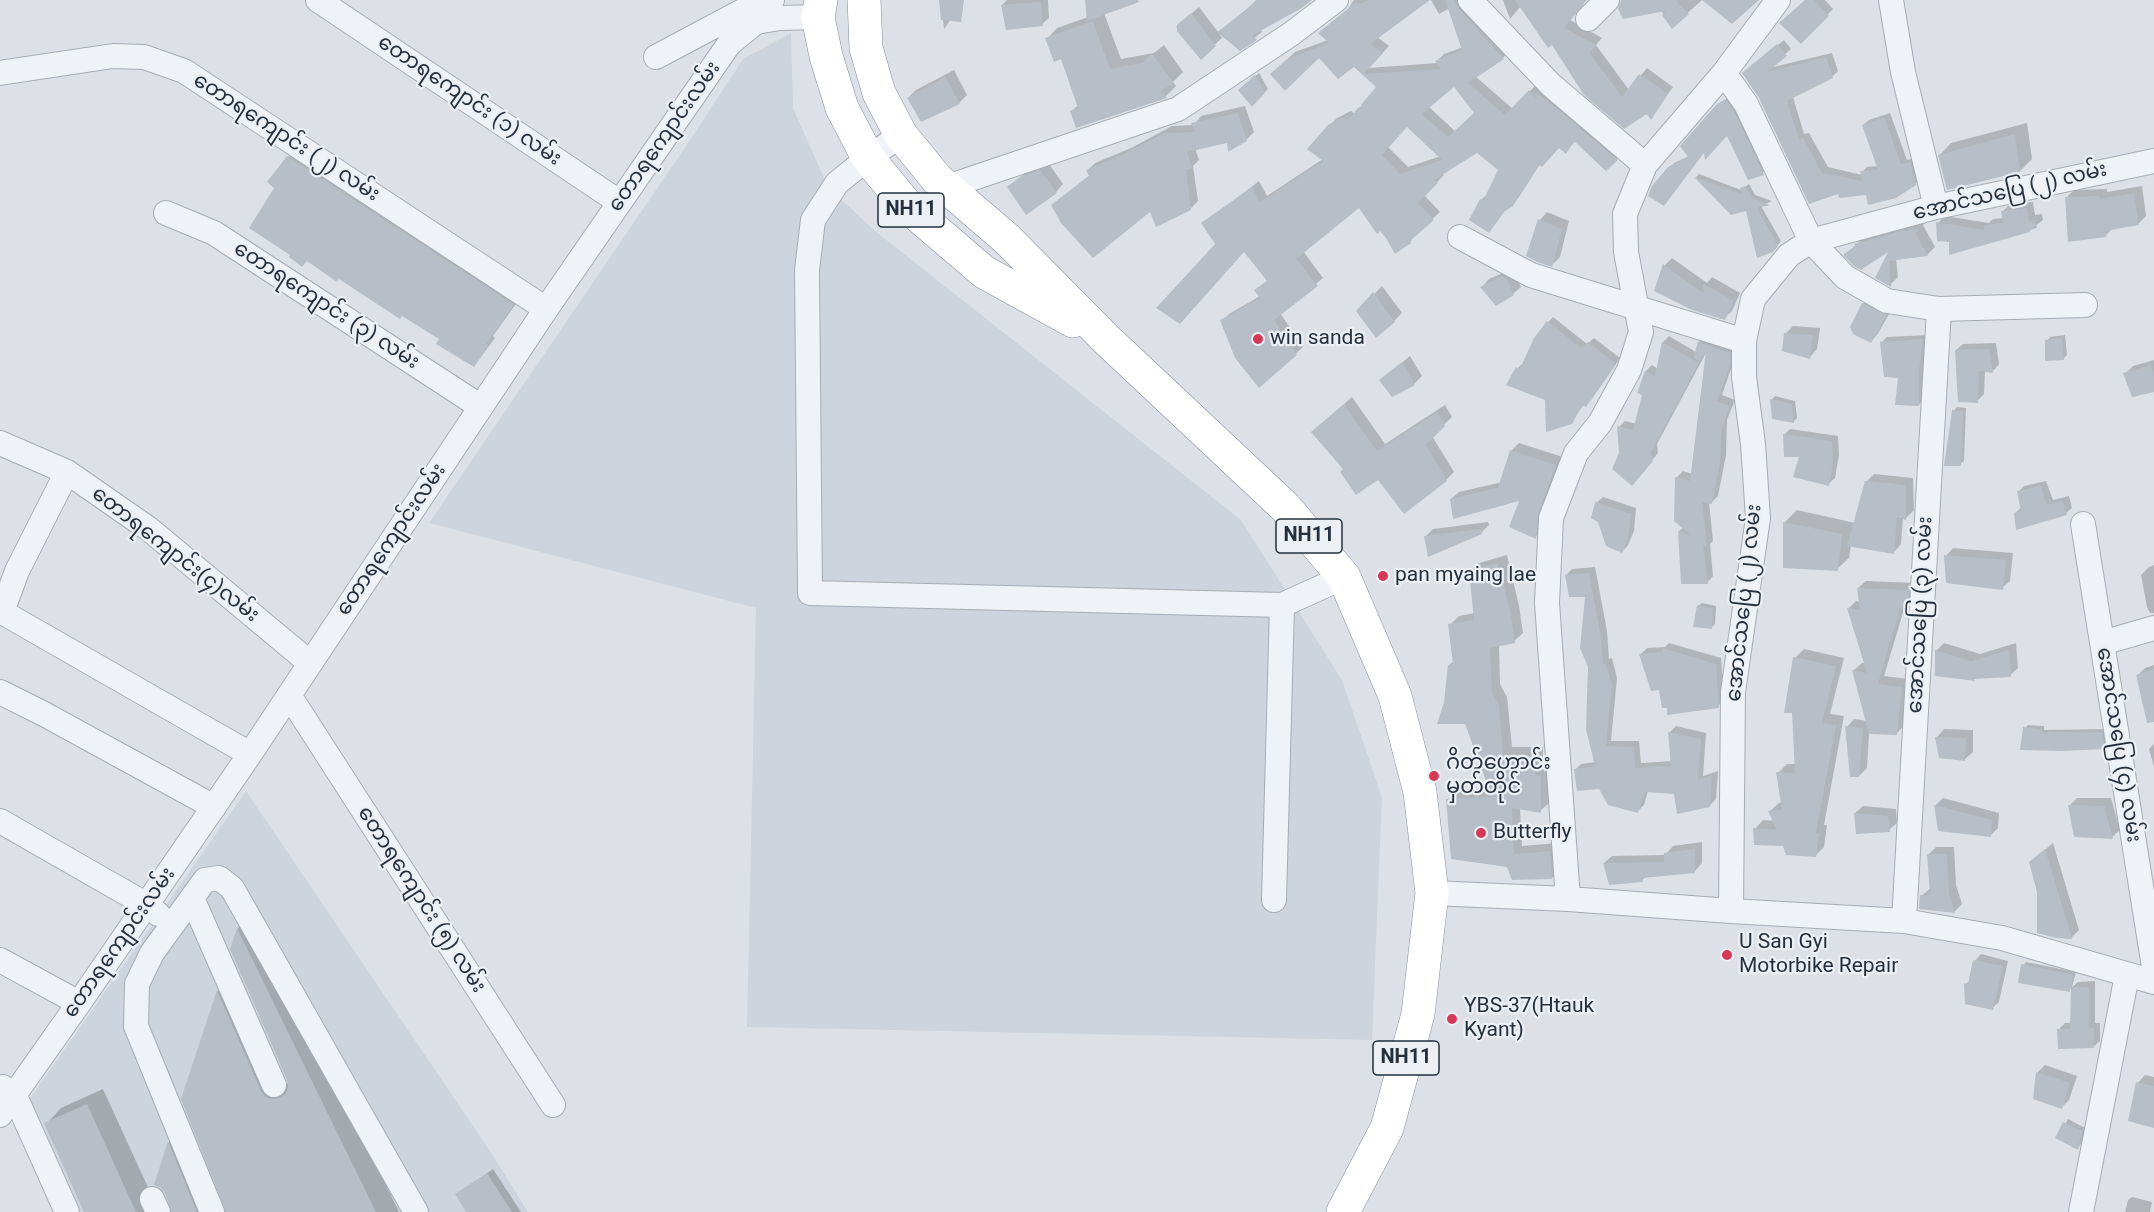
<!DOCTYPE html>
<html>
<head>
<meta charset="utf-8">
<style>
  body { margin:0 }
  canvas { display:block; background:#dde1e7 }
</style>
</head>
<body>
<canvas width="2154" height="1212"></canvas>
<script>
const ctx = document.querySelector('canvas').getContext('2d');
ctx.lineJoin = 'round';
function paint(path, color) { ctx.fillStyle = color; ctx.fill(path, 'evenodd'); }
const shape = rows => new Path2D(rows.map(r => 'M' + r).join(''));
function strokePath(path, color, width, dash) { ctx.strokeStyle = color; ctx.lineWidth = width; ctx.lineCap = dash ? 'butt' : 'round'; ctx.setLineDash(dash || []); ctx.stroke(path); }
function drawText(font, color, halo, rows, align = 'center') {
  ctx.font = font + ' Roboto,"Noto Sans Myanmar",sans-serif'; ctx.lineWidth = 4.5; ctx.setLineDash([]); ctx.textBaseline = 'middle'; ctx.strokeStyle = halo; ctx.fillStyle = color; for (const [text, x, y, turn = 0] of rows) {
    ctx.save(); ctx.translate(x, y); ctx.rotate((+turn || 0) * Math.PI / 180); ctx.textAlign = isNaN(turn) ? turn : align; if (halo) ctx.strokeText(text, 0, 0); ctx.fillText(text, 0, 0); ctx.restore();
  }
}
paint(shape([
  [791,33,793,108,828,187,875,231,1241,520,1342,680,1382,797,1372,1040,747,1027,756,608,429,523,686,146,743,59],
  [246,791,492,1154,528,1212,72,1212,24,1107]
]), '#ced4dd');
paint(shape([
  [941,0,964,0,944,29],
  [1007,0,1048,0,1049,18,1042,24,1002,5],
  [1086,0,1119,0,1104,13,1121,59,1154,53,1164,45,1183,72,1173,82,1176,86,1166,96,1077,126,1072,111,1078,105,1061,58,1047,39,1057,28,1088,17],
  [1258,0,1289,0,1260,29,1262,32,1240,49,1219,33,1222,38,1201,57,1176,27,1199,7,1218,32],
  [1354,0,1427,0,1377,37,1389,46,1368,68,1438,63,1437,61,1444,54,1463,47,1450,8,1439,14,1431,0,1465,0,1509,52,1502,59,1475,76,1513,109,1537,84,1623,153,1606,169,1576,140,1566,152,1559,146,1540,164,1519,197,1507,208,1489,231,1481,200,1489,193,1500,170,1477,151,1441,173,1444,175,1424,195,1440,212,1416,234,1410,242,1387,237,1359,205,1303,251,1323,278,1280,313,1303,347,1260,386,1222,321,1229,314,1260,296,1256,290,1268,280,1244,251,1217,244,1203,224,1259,181,1267,196,1323,159,1329,126,1337,118,1351,111,1355,114,1378,87,1354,65,1319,56,1279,67,1295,52,1328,40,1327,26,1348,9],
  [1454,85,1476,113,1456,132,1429,107],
  [1407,126,1441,156,1408,167,1388,147],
  [1503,0,1585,0,1570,20,1602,38,1596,45,1629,90,1647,68,1673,87,1651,117,1647,112,1624,127,1521,6,1510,19],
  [1622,0,1702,0,1672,27,1661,10],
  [1806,0,1825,0,1833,9,1801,42],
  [1784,40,1791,49,1769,68,1832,53,1838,71,1832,77,1793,97,1804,134,1809,133,1828,167,1862,175,1862,172,1867,167,1878,166,1863,125,1869,120,1890,113,1907,160,1916,158,1921,178,1915,184,1867,194,1839,192,1810,202,1749,68],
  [954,70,967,95,959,103,908,98,916,90],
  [1259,73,1268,89,1252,105,1243,86],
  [1730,96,1767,169,1763,173,1727,134,1705,151,1669,168,1674,163,1689,156,1717,106],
  [1245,106,1254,132,1246,140,1229,141,1195,148,1199,160,1193,166,1198,201,1190,209,1151,210,1061,198,1090,175,1088,170,1095,163,1131,148,1172,126,1194,125,1201,116],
  [2027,123,2032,159,2020,171,1940,155,1951,143],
  [296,149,521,297,493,336,495,338,474,366,441,339,276,187,288,157],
  [1049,164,1063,184,1056,192,1009,187,1029,170],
  [1699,174,1741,190,1749,184,1755,195,1772,201,1761,206,1781,241,1776,247,1747,209,1732,214,1696,177],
  [2142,186,2146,216,2138,224,2113,228,2105,236,2066,198,2074,190,2107,189,2107,192],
  [2033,202,2035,215,2042,214,2043,220,2029,231,1950,241,1938,223,1945,216,1989,223,1993,219,2004,218,2003,211,2010,204],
  [1547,212,1569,221,1560,257,1552,265,1540,220],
  [1926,222,1923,225,1935,247,1927,255,1896,258,1898,277,1890,285,1877,277,1892,247,1846,255,1864,237],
  [1672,258,1707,283,1712,277,1740,293,1732,311,1724,318,1656,290,1665,265],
  [1512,269,1521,287,1513,294,1482,287,1489,279],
  [1382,286,1402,313,1394,321,1358,311],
  [1869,298,1892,309,1877,335,1871,341,1863,304],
  [1553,317,1587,344,1594,338,1620,358,1591,400,1584,404,1571,423,1518,368,1523,363,1535,338],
  [1793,326,1820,328,1817,349,1810,357,1786,333],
  [1928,335,1924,399,1919,405,1900,376,1882,342,1887,337],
  [2065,335,2067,355,2063,359,2047,341,2050,337],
  [1669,336,1696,352,1699,342,1705,336,1735,347,1735,357,1722,395,1735,400,1727,420,1726,455,1718,496,1711,503,1709,502,1713,541,1710,544,1713,576,1707,583,1683,583,1679,531,1684,527,1675,520,1677,477,1683,471,1692,474,1707,351,1657,444,1658,453,1638,478,1621,453,1619,427,1625,421,1637,424,1644,394,1639,393,1646,371,1652,365,1658,369,1663,342],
  [1996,343,1999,364,1993,371,1985,370,1984,394,1977,401,1956,350,1963,344],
  [1410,356,1422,376,1414,384,1381,380],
  [2154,360,2154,391,2125,374,2133,366],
  [1775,396,1795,401,1797,418,1793,422,1771,400],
  [1352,397,1385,444,1445,405,1452,417,1432,436,1454,472,1446,480,1378,478,1345,469,1321,424],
  [1957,407,1966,408,1964,461,1960,464,1954,411],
  [1790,429,1838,436,1839,455,1835,478,1828,484,1801,455,1784,435],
  [1519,443,1563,457,1543,530,1535,537,1522,499,1451,499,1459,492,1502,482,1511,451],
  [1874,474,1913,478,1914,510,1906,518,1903,517,1901,544,1894,552,1851,545,1849,558,1837,569,1785,567,1785,522,1797,510,1855,523,1867,481],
  [2046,481,2053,500,2069,496,2072,508,2066,513,2015,513,2022,507,2018,492,2024,486],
  [1603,497,1636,508,1634,531,1628,545,1622,552,1596,503],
  [1488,522,1489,525,1481,533,1425,537,1433,529],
  [1953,548,2013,553,2010,581,2002,588,1946,556],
  [1507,555,1519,606,1523,633,1514,641,1499,645,1500,684,1507,697,1512,747,1543,747,1543,767,1549,768,1549,803,1540,811,1520,808,1522,846,1559,843,1560,869,1552,878,1508,866,1448,800,1456,791,1491,789,1466,723,1446,702,1449,665,1454,661,1450,625,1459,616,1475,613,1470,572,1479,563],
  [2154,565,2154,613,2150,613,2147,607,2141,575,2149,567],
  [1595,567,1607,631,1609,659,1612,658,1617,678,1611,741,1639,741,1641,763,1672,761,1670,732,1676,726,1706,733,1703,776,1718,771,1716,799,1710,805,1675,793,1648,791,1644,805,1638,811,1575,770,1581,764,1596,762,1586,595,1566,575,1572,569],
  [1866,581,1916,583,1915,599,1905,606,1884,676,1909,679,1904,726,1896,734,1869,733,1867,768,1859,776,1847,727,1854,719,1867,721,1854,670,1862,663,1866,663,1848,609,1856,601,1860,602,1858,588],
  [1702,603,1716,606,1715,624,1711,628,1698,606],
  [1669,643,1721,658,1724,700,1718,706,1668,707,1661,689,1641,654,1647,648,1665,647],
  [1944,643,1980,654,2016,643,2018,668,2010,675,1976,677,1974,679,1937,675,1937,650],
  [1804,649,1844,658,1830,714,1844,716,1824,825,1827,825,1824,847,1815,856,1784,844,1755,829,1763,820,1775,821,1770,811,1779,803,1782,802,1778,773,1787,764,1796,764,1795,658],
  [2154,665,2154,701,2138,675,2145,668],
  [2028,725,2044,726,2044,730,2105,729,2107,744,2104,748,2025,728],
  [1944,729,1973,730,1973,752,1965,759,1937,737],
  [2154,744,2154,767,2149,749],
  [1943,798,1999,813,1998,828,1990,836,1935,806],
  [2077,798,2111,798,2120,830,2112,837,2069,806],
  [1863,806,1896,809,1897,823,1889,830,1855,813],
  [1702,842,1702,863,1695,871,1647,876,1642,880,1604,863,1612,856,1665,855,1673,846],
  [2053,843,2079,930,2071,938,2038,892,2030,862],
  [1936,847,1954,847,1956,885,1962,904,1954,912,1921,896,1931,888,1929,854],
  [254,913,399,1212,86,1212,46,1124,61,1108,103,1089,156,1205,173,1211,166,1192,161,1186,155,1184,169,1142,184,1127,220,1208,227,1211,183,1099,218,991,233,976,282,1081,289,1084,232,949,238,928],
  [1981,954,2008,961,1999,1002,1992,1008,1966,984,1971,979,1975,961],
  [2026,962,2076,972,2072,987,2078,982,2095,981,2095,1023,2100,1023,2100,1041,2093,1047,2059,1029,2065,1023,2072,1023,2072,987,2069,990,2023,965],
  [2045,1065,2077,1076,2069,1100,2062,1107,2035,1098,2038,1072],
  [2145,1075,2154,1077,2154,1126,2138,1083],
  [2068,1119,2085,1128,2081,1144,2078,1148,2057,1137],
  [493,1169,521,1212,468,1212,457,1194],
  [2132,1197,2152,1202,2150,1212,2125,1212,2128,1200]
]), '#0003');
paint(shape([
  [939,0,964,0,961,22,941,20],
  [1085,0,1138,0,1139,2,1087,21],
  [1256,0,1312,0,1300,9,1253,35,1257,40,1240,51,1217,32,1243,13],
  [1369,0,1430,0,1370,44,1383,53,1364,74,1441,69,1435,61,1462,50,1445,0,1454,0,1460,10,1504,59,1468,83,1505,115,1529,90,1537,99,1534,92,1544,98,1618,160,1606,171,1574,141,1566,154,1559,148,1542,167,1539,165,1513,206,1504,212,1489,233,1469,220,1480,199,1483,201,1498,170,1477,153,1434,180,1438,183,1418,203,1434,220,1410,241,1411,243,1395,254,1386,238,1380,231,1377,234,1359,208,1296,259,1318,286,1274,320,1297,355,1259,388,1235,358,1220,320,1260,298,1254,290,1267,281,1244,252,1180,324,1156,308,1215,244,1201,223,1252,187,1260,202,1323,161,1307,149,1328,125,1343,117,1348,120,1358,108,1362,106,1361,105,1376,87,1354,67,1338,79,1319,58,1285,91,1270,74,1287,59,1329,43,1318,33,1357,2,1360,4],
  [1454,87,1474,113,1448,137,1422,114],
  [1407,127,1442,160,1400,174,1382,155],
  [1515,0,1587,0,1564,28,1596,45,1590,53,1622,97,1639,74,1668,94,1651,120,1647,114,1624,129,1584,95,1552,45,1548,48],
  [1621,0,1677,0,1678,4,1689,14,1672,29,1662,15,1666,11,1623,19,1618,9],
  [1702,0,1759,0,1732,24],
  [1805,0,1814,0,1829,16,1801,44,1779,23],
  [1041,2,1043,26,1006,30,1001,5],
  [1191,13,1216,46,1201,60,1177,31,1177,25],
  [1093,21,1110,69,1142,63,1152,54,1174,83,1161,91,1167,98,1076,128,1070,111,1078,108,1061,59,1054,62,1045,38],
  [1777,44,1787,56,1767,72,1826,57,1833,78,1787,101,1799,139,1803,138,1822,173,1862,181,1860,171,1878,170,1862,125,1884,117,1901,164,1910,162,1916,185,1896,198,1868,205,1866,195,1839,198,1838,194,1809,204,1759,98,1742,73],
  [1255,75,1265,93,1252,107,1238,90],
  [945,77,960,104,921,122,907,98],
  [1725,99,1734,111,1764,175,1748,180,1727,136,1705,160,1704,153,1664,206,1648,196,1652,186,1668,167,1688,157,1680,146,1716,105],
  [1238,113,1247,141,1228,152,1227,143,1187,152,1192,168,1186,170,1191,210,1156,227,1150,212,1093,258,1061,223,1051,205,1089,176,1086,170,1122,155,1164,133,1195,132,1191,123],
  [2015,134,2020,172,1947,190,1938,155],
  [287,156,514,305,486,344,489,346,474,367,436,344,439,339,402,316,400,319,339,279,337,282,307,261,302,267,289,257,290,255,249,228,274,188,267,182],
  [1040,170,1057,193,1026,215,1007,187,1020,177],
  [1694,177,1742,194,1740,188,1745,186,1752,198,1770,205,1757,208,1778,246,1773,252,1757,258,1746,211,1731,215],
  [2134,193,2139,225,2105,231,2106,237,2068,242,2065,197,2099,196,2100,199],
  [2027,208,2029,221,2035,220,2037,228,2030,230,2030,232,1949,255,1949,242,1937,241,1936,222,1984,230,1984,225,2003,223,2001,211],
  [1538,219,1562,229,1552,267,1537,262,1526,256],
  [1910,229,1920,230,1915,233,1928,256,1889,261,1891,287,1875,278,1888,252,1861,270,1854,266,1843,255,1855,246,1854,244],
  [1663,264,1704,294,1703,284,1734,301,1725,320,1692,310,1654,291],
  [1503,276,1506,278,1514,295,1496,306,1480,287],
  [1373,292,1395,322,1376,338,1356,311],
  [1862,303,1887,315,1871,343,1853,334,1850,327],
  [1547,321,1581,348,1588,342,1616,364,1586,407,1582,405,1572,424,1546,432,1545,400,1506,385,1516,367,1520,369,1534,338],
  [1784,333,1813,335,1810,359,1782,351],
  [2062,338,2064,360,2045,361,2045,340],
  [1923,339,1919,370,1919,406,1895,405,1898,378,1884,377,1880,342],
  [1662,342,1699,363,1651,452,1653,461,1632,486,1612,469,1619,453,1617,426,1633,430,1642,395,1637,393,1645,371,1655,376],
  [1698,342,1730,353,1730,365,1717,401,1730,406,1722,428,1720,462,1712,504,1702,502,1707,548,1703,545,1708,584,1681,584,1678,531,1692,536,1674,521,1675,477,1690,481,1706,351,1700,361,1693,358],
  [1989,349,1993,373,1979,371,1978,403,1958,402,1955,350],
  [1402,362,1415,385,1392,397,1379,380],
  [2151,365,2154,375,2154,392,2132,397,2123,373],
  [1770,399,1792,404,1794,423,1772,419],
  [1344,404,1377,451,1437,412,1445,426,1426,445,1447,481,1404,514,1378,480,1356,495,1340,472,1343,469,1311,432],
  [1952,410,1963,411,1961,466,1944,466],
  [1783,434,1832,441,1833,462,1829,486,1793,477,1799,457,1784,457],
  [1510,450,1556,465,1538,513,1536,539,1509,527,1519,501,1453,519,1450,499,1498,488],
  [1865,481,1906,485,1906,520,1897,517,1894,554,1847,546],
  [2041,486,2047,505,2063,501,2067,515,2016,530,2014,513,2021,511,2017,491],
  [1595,502,1631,514,1628,539,1622,553,1606,546,1598,522,1591,518],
  [1783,522,1842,534,1838,571,1783,568],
  [1481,529,1482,534,1428,557,1424,536],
  [1944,555,2006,560,2003,590,1946,583],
  [1498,563,1511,615,1515,643,1490,648,1492,693,1499,706,1503,755,1534,755,1535,775,1541,776,1541,813,1512,808,1514,854,1550,851,1552,879,1512,880,1507,867,1451,859,1446,799,1492,797,1465,724,1437,724,1444,702,1448,665,1453,664,1448,624,1474,620,1469,571],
  [1589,573,1601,637,1603,664,1606,664,1612,685,1606,746,1634,747,1635,768,1671,766,1668,732,1701,739,1698,780,1712,775,1710,807,1677,814,1674,794,1645,792,1638,813,1608,805,1599,789,1577,791,1574,769,1595,766,1586,729,1588,667,1580,648,1585,597,1569,597,1565,575],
  [1857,588,1909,590,1908,608,1900,608,1878,684,1902,687,1897,735,1869,734,1852,670,1867,673,1847,608,1860,610],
  [1697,605,1713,609,1712,629,1693,627],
  [1662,648,1716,664,1719,708,1667,715,1667,708,1662,708,1659,690,1651,691,1639,654,1662,652],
  [1935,650,1971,661,2009,650,2011,677,1974,679,1975,681,1935,676],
  [1793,657,1836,666,1822,723,1836,725,1816,833,1819,833,1816,857,1786,855,1783,846,1754,845,1753,828,1777,830,1768,811,1782,810,1776,772,1795,773,1792,713,1784,713],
  [2154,669,2154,722,2147,723,2136,675],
  [1845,726,1863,728,1859,777,1850,777],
  [2023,727,2042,729,2041,732,2102,732,2105,749,2062,751,2020,750],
  [1935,737,1966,738,1965,761,1939,758],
  [1934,805,1992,820,1991,837,1938,831],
  [2068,805,2104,806,2113,839,2074,837],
  [1854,813,1888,816,1890,832,1856,834],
  [1695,849,1695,873,1642,878,1643,882,1609,885,1603,863,1664,862,1664,853],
  [2045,849,2072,939,2056,938,2037,933,2037,892,2029,862],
  [1927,854,1947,854,1949,894,1955,913,1919,909,1920,895,1930,895],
  [237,928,376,1212,226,1212,181,1099,217,990,261,1091,266,1097,273,1099,279,1098,286,1093,288,1086,287,1079,230,949],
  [1973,960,2003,966,1993,1010,1965,1004,1964,983,1968,984],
  [2021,964,2073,975,2070,992,2018,983],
  [2071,987,2089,987,2089,1028,2094,1028,2094,1048,2058,1049,2057,1029,2070,1029],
  [2036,1072,2070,1083,2062,1109,2033,1099],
  [2136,1082,2154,1086,2154,1128,2128,1121],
  [87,1104,136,1212,84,1212,44,1123],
  [2063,1122,2082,1131,2078,1150,2055,1138],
  [168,1141,197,1212,172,1212,165,1193,160,1187,154,1185],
  [487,1173,512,1212,466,1212,455,1194]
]), '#b7bec7');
const minor = shape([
  [318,0,619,202],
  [1470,0,1551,85,1645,165],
  [1891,0,1903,72,1936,207],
  [1588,19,1607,0],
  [656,57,752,6,772,0],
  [0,73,113,56,144,57,184,71,546,309],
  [1724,73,1746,104,1811,241,1845,277,1887,301,1939,309,2085,305],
  [901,135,868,158,837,183,813,220,807,270,810,593,1282,605,1344,577],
  [947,187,1178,109,1291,34,1336,0],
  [166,213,214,233,481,407],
  [1460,237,1531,275,1744,341],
  [0,443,67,472,149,529,310,663],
  [67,472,17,571,2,612,250,754],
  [2083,524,2154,967],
  [2102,643,2154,628],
  [0,692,44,714,214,807],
  [289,695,553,1105],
  [0,821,147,905,158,914],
  [1432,893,1568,899,1731,911,1904,921,2002,938,2154,982],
  [192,898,274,1085],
  [1568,899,1547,603,1551,518,1576,453,1600,423,1629,370,1641,332,1626,252,1625,214,1645,165,1724,73,1778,0],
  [1274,900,1282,605],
  [1731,911,1733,692,1758,518,1753,444,1744,377,1744,341,1753,299,1789,255,1811,241,1936,207,2154,161],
  [1904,921,1939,309],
  [0,960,79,1003],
  [3,1087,14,1094,67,1212],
  [0,1115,79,1003,250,754,546,309,729,44,756,22,780,18,818,17],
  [152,1199,158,1212],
  [212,1212,136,1026,137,984,152,953,205,880,219,878,232,888,416,1212],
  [2081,1212,2127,975]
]);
const highway = shape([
  [821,0,818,17,826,56,842,108,868,158,908,207,984,272,1073,321],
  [864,0,866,48,879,93,901,135,937,179,1007,239,1106,339,1285,507,1344,577,1395,696,1420,792,1432,893,1418,1014,1387,1128,1343,1212]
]);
strokePath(minor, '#a6acb4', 26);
strokePath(highway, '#838f9f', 34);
strokePath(minor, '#eff2f6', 24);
strokePath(highway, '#fff', 33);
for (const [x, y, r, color] of [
  [1258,339,6,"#d43a58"],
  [1383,576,6,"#d43a58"],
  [1434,776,6,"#d43a58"],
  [1481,833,6,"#d43a58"],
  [1727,955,6,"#d43a58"],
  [1452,1019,6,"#d43a58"]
]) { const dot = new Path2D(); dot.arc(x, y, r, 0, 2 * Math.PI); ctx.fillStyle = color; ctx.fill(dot); strokePath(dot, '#ecf0f5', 2); }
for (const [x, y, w] of [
  [911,210,66],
  [1309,536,66],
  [1406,1058,66]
]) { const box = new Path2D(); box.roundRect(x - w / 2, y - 17, w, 34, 4.5); ctx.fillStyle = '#ecf0f5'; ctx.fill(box); strokePath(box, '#25303e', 1.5); }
drawText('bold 20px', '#25303e', null, [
  ["NH11",911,210],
  ["NH11",1309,536],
  ["NH11",1406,1058]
]);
drawText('21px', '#25303e', '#ecf0f5', [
  ["တောရကျောင်း (၁) လမ်း",469,101,34],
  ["တောရကျောင်းလမ်း",665,137,-55],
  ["တောရကျောင်း (၂) လမ်း",286,138,33],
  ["အောင်သပြေ (၂) လမ်း",2010,192,-13],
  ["တောရကျောင်း (၃) လမ်း",326,306,33],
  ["တောရကျောင်းလမ်း",392,540,-56],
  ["တောရကျောင်း(၄)လမ်း",175,555,38],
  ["အောင်သပြေ (၂) လမ်း",1745,603,-84],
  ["အောင်သပြေ (၃) လမ်း",1921,615,-87],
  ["အောင်သပြေ (၄) လမ်း",2118,745,81],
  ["တောရကျောင်း (၅) လမ်း",421,900,57],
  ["တောရကျောင်းလမ်း",120,943,-55]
]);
drawText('21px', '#25303e', '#ecf0f5', [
  ["win sanda",1270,339],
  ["pan myaing lae",1395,576],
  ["ဂိတ်ဟောင်း",1446,764],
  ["မှတ်တိုင်",1446,788],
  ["Butterfly",1493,833],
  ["U San Gyi",1739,943],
  ["Motorbike Repair",1739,967],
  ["YBS-37(Htauk",1464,1007],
  ["Kyant)",1464,1031]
], 'left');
</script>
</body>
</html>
